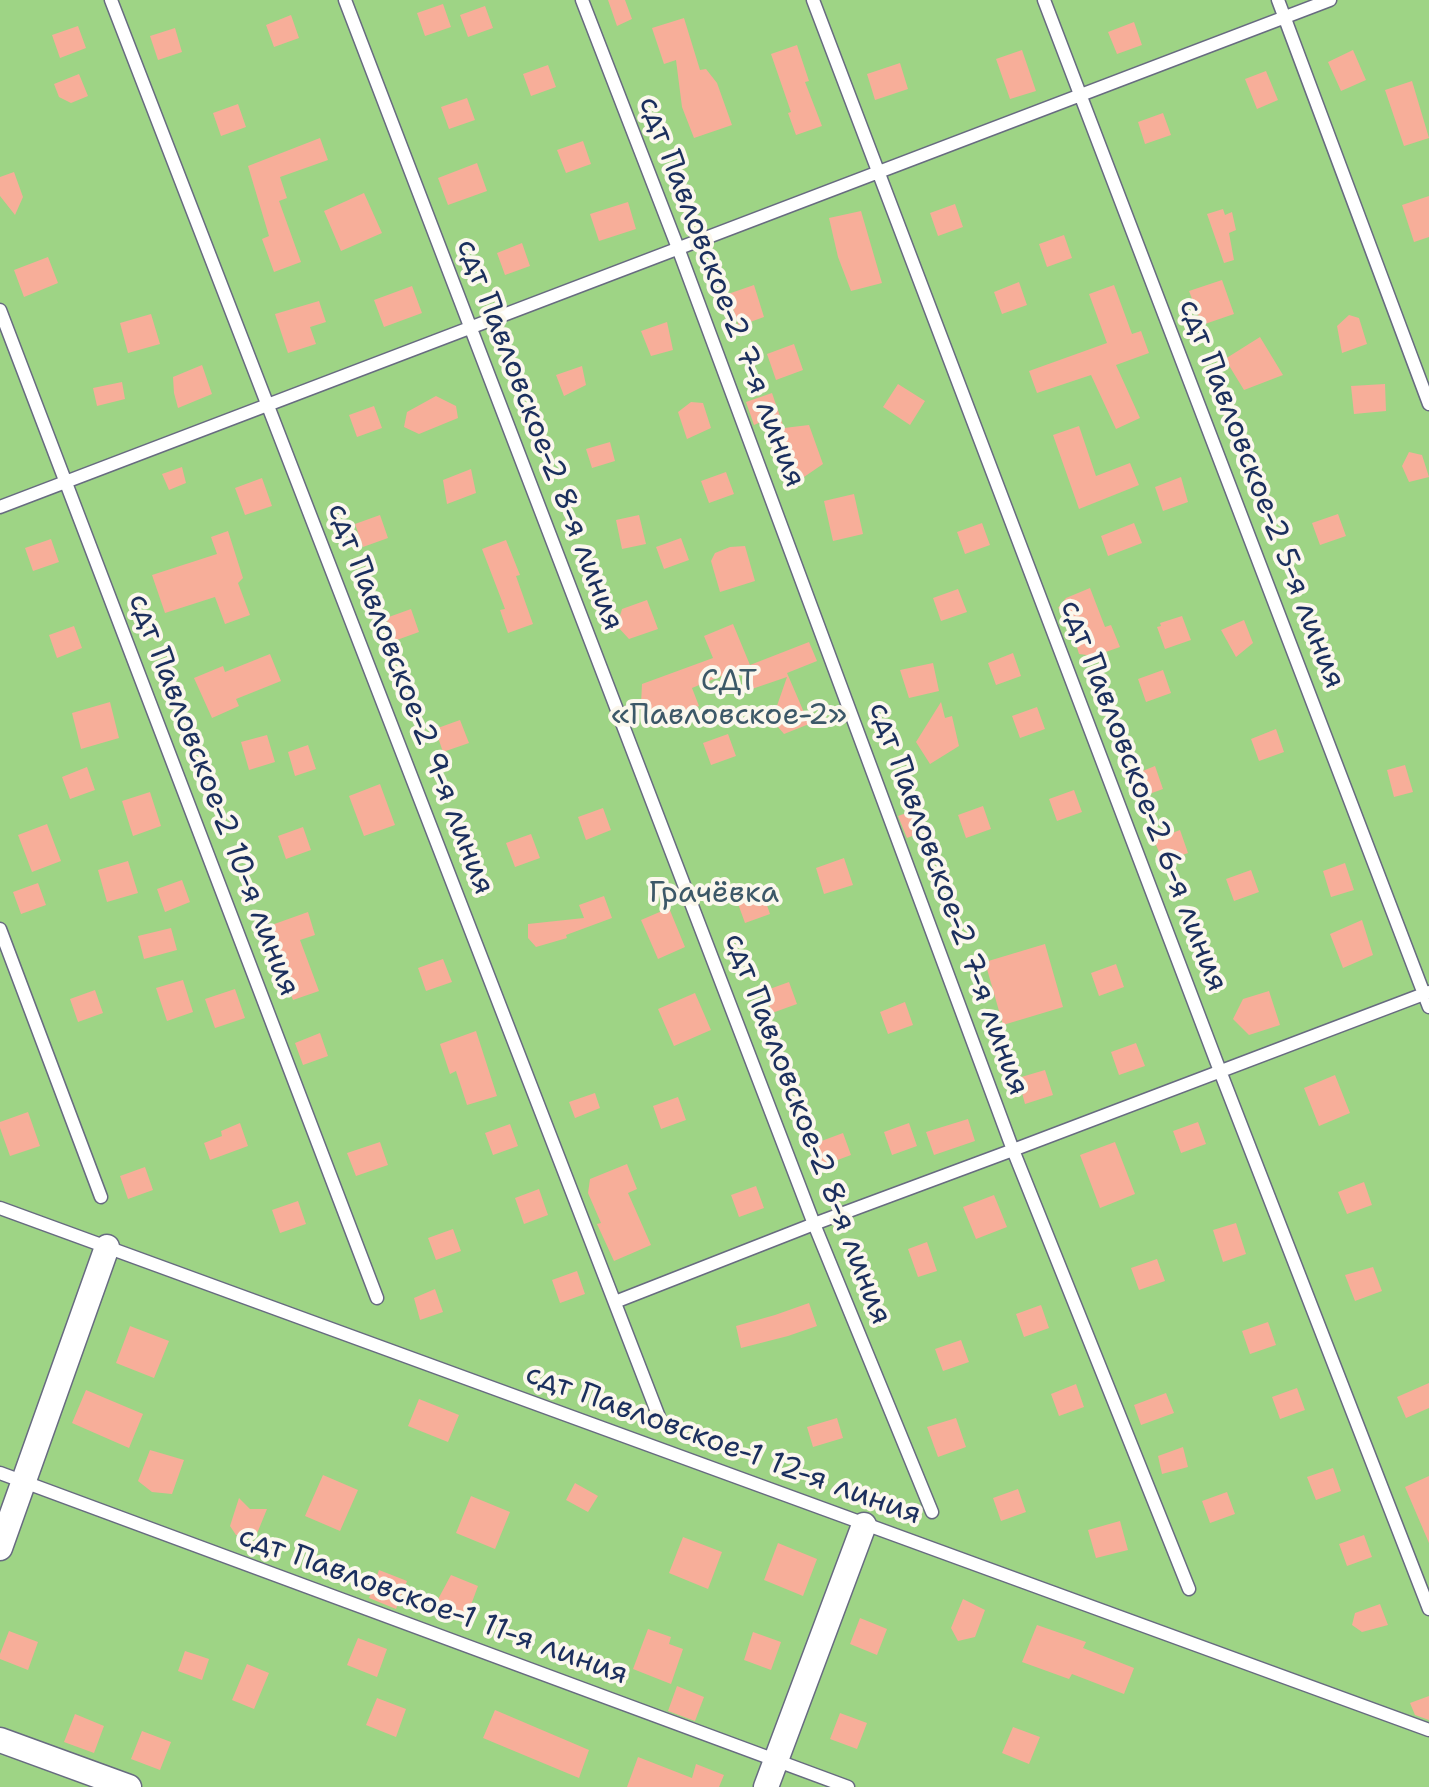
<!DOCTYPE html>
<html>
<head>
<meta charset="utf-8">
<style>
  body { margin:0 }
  canvas { display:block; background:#f3dbbe }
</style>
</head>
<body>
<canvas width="1429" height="1787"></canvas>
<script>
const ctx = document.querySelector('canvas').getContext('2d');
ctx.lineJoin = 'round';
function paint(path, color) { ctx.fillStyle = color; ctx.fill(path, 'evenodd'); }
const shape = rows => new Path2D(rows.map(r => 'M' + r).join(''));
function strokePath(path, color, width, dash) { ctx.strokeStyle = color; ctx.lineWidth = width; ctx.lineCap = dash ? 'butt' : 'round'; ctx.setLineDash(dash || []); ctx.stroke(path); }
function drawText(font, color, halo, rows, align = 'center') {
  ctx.font = font + ' "Shantell Sans",sans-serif'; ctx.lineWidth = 8; ctx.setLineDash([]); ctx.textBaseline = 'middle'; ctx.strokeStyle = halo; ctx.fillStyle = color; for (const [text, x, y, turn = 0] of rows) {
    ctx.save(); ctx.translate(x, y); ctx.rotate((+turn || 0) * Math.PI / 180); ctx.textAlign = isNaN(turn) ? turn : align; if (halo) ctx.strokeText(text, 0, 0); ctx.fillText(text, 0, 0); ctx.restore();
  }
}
paint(shape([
  [0,0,1429,0,1429,1787,0,1787]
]), '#9ed485');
paint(shape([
  [608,0,625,0,632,19,617,26],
  [443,4,451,27,425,36,417,13],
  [485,6,493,28,468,37,460,15],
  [291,15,299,38,274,47,266,25],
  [684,18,700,70,706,69,717,83,732,125,694,138,682,107,676,60,664,64,652,28],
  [1134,22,1142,45,1117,54,1108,32],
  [78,26,86,48,60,58,52,35],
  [175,28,182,52,158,60,150,36],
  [797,45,809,81,805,82,822,126,796,135,788,113,791,112,771,54],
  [1022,50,1036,91,1010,99,996,59],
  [1353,50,1366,80,1341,91,1328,62],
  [900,63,908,89,875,100,867,74],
  [548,65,556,87,531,96,523,74],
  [1266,71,1278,100,1257,109,1245,79],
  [79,74,88,96,71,103,59,97,54,84],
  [1412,81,1429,138,1404,146,1385,90],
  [467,98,475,120,449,129,441,107],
  [238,104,246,127,221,136,213,113],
  [1163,113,1171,135,1145,144,1138,122],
  [320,138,328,160,280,177,287,198,279,201,301,262,274,272,262,239,269,236,248,166],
  [583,141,591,164,566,173,557,150],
  [477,163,487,191,448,205,438,178],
  [14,172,23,197,15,215,0,196,0,177],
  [364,193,382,233,341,251,324,211],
  [1429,196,1429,237,1414,242,1402,205],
  [628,202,636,229,599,241,590,214],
  [955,204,963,227,938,236,930,213],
  [1223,209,1225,215,1232,212,1236,230,1229,233,1234,260,1224,263,1207,214],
  [861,211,882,283,851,291,838,257,829,218],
  [1064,235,1072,258,1047,267,1039,244],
  [522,243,530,266,505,275,497,253],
  [48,257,58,283,24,297,14,270],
  [1222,280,1234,314,1202,325,1189,291],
  [1019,282,1027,305,1002,314,994,292],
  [754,285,764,317,739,326,728,294],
  [1114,285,1132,334,1141,331,1149,353,1116,365,1140,418,1116,429,1091,375,1037,393,1029,371,1107,343,1089,294],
  [412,286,422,313,384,327,374,300],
  [319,301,326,322,310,327,316,344,288,353,275,314],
  [151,314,160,344,128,353,120,323],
  [1349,315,1359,318,1367,344,1342,353,1337,326],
  [667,322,673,350,651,356,641,331],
  [1260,337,1283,375,1244,390,1225,359],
  [794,344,803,370,776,380,767,354],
  [202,365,212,394,178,408,174,393,173,377],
  [582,366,586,385,564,396,556,375],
  [122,382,125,399,97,406,93,388],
  [898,384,925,401,910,425,883,407],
  [1385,384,1386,411,1354,414,1351,386],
  [772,393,784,428,809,425,823,464,804,477,787,484,761,422,754,425,746,402],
  [436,396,456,406,458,418,419,434,404,427,407,412],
  [691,402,703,403,711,428,687,439,678,412],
  [374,406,382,428,357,437,349,415],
  [1079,426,1096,476,1130,463,1139,485,1079,509,1053,435],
  [610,442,615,461,592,468,586,449],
  [1409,452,1422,455,1429,477,1409,482,1402,466],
  [182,467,186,483,169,490,162,474],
  [471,469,476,493,447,504,443,480],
  [726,472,734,494,709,503,701,481],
  [1181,477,1188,502,1163,511,1155,487],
  [262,478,272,506,245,515,235,488],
  [854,494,863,534,833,541,824,501],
  [1338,514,1346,536,1320,545,1312,523],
  [380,515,388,538,363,547,355,524],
  [639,515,646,544,622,549,616,520],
  [982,523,990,545,965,554,957,532],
  [1134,523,1142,543,1108,556,1101,536],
  [228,531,243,578,238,583,250,615,225,624,215,597,165,613,152,575,217,554,211,537],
  [681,538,689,560,664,569,656,547],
  [51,539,59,562,33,571,25,548],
  [506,540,520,575,516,576,533,624,508,633,500,610,505,609,482,549],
  [745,546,755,581,720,592,711,561,715,553,730,547],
  [1090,588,1105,627,1111,625,1120,647,1094,656,1079,654,1076,644,1089,631,1058,608,1066,598],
  [958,589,967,612,941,621,933,598],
  [647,600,658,629,629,639,617,626,622,609],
  [411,609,419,632,394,641,386,618],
  [1182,616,1191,640,1165,649,1157,627,1161,626,1160,623],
  [1244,620,1253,643,1236,657,1221,630],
  [733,624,750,665,809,642,817,661,787,673,809,724,784,734,772,720,787,677,749,690,741,668,692,688,699,706,649,725,641,704,642,684,713,658,704,636],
  [74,626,82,648,57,658,49,635],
  [1013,653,1021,676,996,685,988,663],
  [270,654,281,681,236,699,239,706,212,718,194,678,223,666,225,672],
  [933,663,939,691,909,698,900,670],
  [1163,670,1171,693,1146,702,1138,679],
  [110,702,119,738,81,749,72,713],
  [941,702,945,718,952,716,959,746,930,764,916,742],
  [1037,707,1045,729,1020,738,1012,716],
  [460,720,469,743,443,752,435,729],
  [1276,729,1284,752,1259,761,1251,739],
  [728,734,736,756,711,765,703,743],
  [267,735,275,762,249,770,241,742],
  [308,745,316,769,295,776,288,752],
  [1405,765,1413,792,1394,797,1387,770],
  [1155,766,1163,789,1138,798,1130,776],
  [87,767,95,790,70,799,62,777],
  [380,784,395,825,364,836,349,796],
  [1074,790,1082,812,1057,821,1049,799],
  [150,792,161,826,133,836,122,801],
  [983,806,991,829,966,838,958,815],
  [603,808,611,830,586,840,578,817],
  [917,809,925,831,907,838,898,816],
  [47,824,61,861,32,872,18,835],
  [303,827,311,850,286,859,278,836],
  [1180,830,1188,853,1163,862,1154,840],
  [531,834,540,858,515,867,506,843],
  [844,858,853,885,824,894,816,868],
  [128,861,138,893,107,902,98,870],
  [1345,863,1354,890,1331,897,1323,871],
  [1251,870,1259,892,1234,901,1226,879],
  [182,880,190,902,165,912,157,889],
  [38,883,46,905,21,914,13,892],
  [762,891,770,914,745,923,737,901],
  [604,896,612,918,566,935,567,938,536,947,528,938,528,924,584,918,579,905],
  [669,908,685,947,658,959,641,920],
  [308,912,315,935,300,940,319,991,293,1000,266,927],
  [1362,920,1373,955,1343,968,1330,934],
  [171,928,177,950,144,959,138,936],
  [1045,944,1063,1007,1003,1025,985,962],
  [443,959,452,982,426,991,418,968],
  [1116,964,1124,987,1099,996,1091,973],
  [183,980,193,1012,167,1021,156,988],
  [789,982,797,1004,772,1013,764,991],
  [235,989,245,1018,215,1028,205,999],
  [95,990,103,1013,78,1022,70,999],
  [1269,991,1280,1025,1249,1035,1233,1019,1243,999],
  [695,993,711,1030,674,1046,658,1009],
  [905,1002,913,1025,888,1034,880,1012],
  [476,1031,497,1096,467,1105,456,1071,450,1074,440,1044],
  [320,1033,328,1056,303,1065,295,1043],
  [1136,1043,1145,1066,1119,1075,1111,1052],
  [1045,1070,1053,1095,1025,1104,1018,1078],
  [1335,1075,1350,1113,1319,1126,1304,1088],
  [595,1093,600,1108,575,1118,569,1102],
  [678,1097,686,1120,661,1129,653,1106],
  [28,1112,40,1146,10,1156,0,1128,0,1122],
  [968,1119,975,1141,934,1155,926,1132],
  [1198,1122,1206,1144,1181,1153,1173,1131],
  [240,1123,248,1146,210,1160,204,1143,222,1136,221,1131],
  [909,1123,917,1146,892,1155,884,1132],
  [510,1124,518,1146,493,1155,485,1133],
  [843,1133,851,1155,816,1168,808,1146],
  [380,1142,388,1165,356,1176,347,1153],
  [1115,1142,1135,1194,1100,1208,1080,1155],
  [627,1164,637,1189,628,1193,651,1245,614,1261,597,1224,601,1223,588,1193,590,1179],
  [145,1167,153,1190,128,1199,120,1176],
  [1364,1182,1372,1205,1347,1214,1338,1192],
  [756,1186,764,1208,739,1217,731,1195],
  [539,1189,548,1215,524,1224,515,1198],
  [994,1195,1007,1227,976,1239,963,1207],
  [298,1201,306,1224,280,1233,272,1210],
  [1236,1223,1246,1254,1223,1262,1213,1230],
  [453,1229,461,1251,436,1260,428,1238],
  [927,1242,937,1271,918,1277,908,1249],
  [1157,1259,1165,1281,1139,1290,1131,1268],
  [1373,1267,1382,1291,1355,1301,1345,1275],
  [577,1271,585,1294,560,1303,552,1280],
  [435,1289,443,1312,420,1320,414,1298],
  [809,1303,817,1326,788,1336,741,1348,736,1326,775,1315],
  [1041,1305,1049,1328,1024,1337,1016,1314],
  [1268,1322,1276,1345,1250,1354,1242,1331],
  [130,1326,169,1341,154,1378,116,1363],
  [961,1340,969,1362,943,1371,935,1349],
  [1429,1383,1429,1408,1406,1418,1397,1397],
  [1076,1384,1084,1407,1059,1416,1051,1394],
  [1297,1388,1305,1410,1280,1419,1272,1397],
  [86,1390,143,1414,129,1448,72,1423],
  [1166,1393,1174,1413,1141,1425,1134,1405],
  [419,1399,459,1415,448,1442,408,1426],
  [837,1418,843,1438,813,1447,807,1427],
  [956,1418,966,1447,938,1457,927,1427],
  [1183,1447,1188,1467,1162,1474,1158,1456],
  [150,1450,184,1460,172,1494,152,1492,138,1481],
  [1333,1468,1341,1491,1316,1500,1307,1477],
  [323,1475,358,1490,340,1531,305,1516],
  [1429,1476,1429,1543,1405,1487],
  [575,1483,598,1496,588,1512,566,1500],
  [1018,1489,1026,1512,1001,1521,993,1498],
  [1227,1492,1235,1514,1210,1523,1202,1501],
  [471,1496,510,1512,495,1549,456,1533],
  [239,1498,250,1509,267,1509,256,1536,236,1535,230,1526],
  [1120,1521,1128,1550,1096,1558,1088,1530],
  [1364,1535,1372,1557,1347,1566,1339,1544],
  [683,1537,722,1552,708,1589,669,1573],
  [778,1543,817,1559,803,1596,764,1580],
  [379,1570,407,1581,396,1609,369,1598],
  [451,1575,478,1586,468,1613,452,1614,436,1603],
  [963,1599,985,1610,975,1637,958,1641,951,1628],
  [1380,1604,1388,1625,1362,1632,1352,1625,1355,1613],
  [860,1618,887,1629,877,1655,850,1644],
  [1037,1625,1086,1642,1083,1648,1134,1668,1124,1694,1072,1674,1069,1679,1022,1662],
  [648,1629,671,1637,669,1644,683,1649,671,1684,633,1669],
  [9,1631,38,1642,28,1670,0,1659,0,1654],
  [753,1632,781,1642,771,1670,744,1660],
  [358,1638,387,1649,377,1677,347,1665],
  [185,1651,209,1659,202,1680,178,1671],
  [247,1664,269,1673,254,1709,232,1700],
  [677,1686,704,1697,695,1721,668,1711],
  [1429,1696,1429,1720,1415,1715,1410,1703],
  [377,1698,406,1709,396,1737,366,1725],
  [495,1710,589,1750,579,1778,483,1738],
  [840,1713,867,1723,857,1749,830,1739],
  [75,1714,104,1726,94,1753,64,1742],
  [1013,1727,1040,1737,1029,1764,1002,1753],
  [142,1731,171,1742,160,1770,131,1759],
  [638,1757,692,1778,696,1764,724,1775,719,1787,627,1787]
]), '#f7ae99');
const lane = shape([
  [111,0,659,1417],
  [345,0,814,1224,932,1512],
  [582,0,678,248,1013,1150,1189,1589],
  [813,0,1220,1071,1429,1609],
  [1044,0,1429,1007],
  [1278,0,1429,404],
  [0,310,377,1298],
  [0,507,1330,0],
  [0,929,101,1197],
  [0,1208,1429,1730],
  [615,1302,814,1224,1013,1150,1429,992],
  [0,1473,848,1787]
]);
const street = shape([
  [0,1548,107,1247],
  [0,1740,129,1787],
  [766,1787,864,1525]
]);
strokePath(lane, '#676b80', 15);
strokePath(street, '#676b80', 27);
strokePath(lane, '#fff', 12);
strokePath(street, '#fff', 24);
drawText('30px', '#1b2f5e', '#fbf7ec', [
  ["сдт Павловское-2 7-я линия",721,292,69],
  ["сдт Павловское-2 8-я линия",539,435,69],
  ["сдт Павловское-2 5-я линия",1261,494,69],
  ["сдт Павловское-2 9-я линия",410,699,69],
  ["сдт Павловское-2 10-я линия",213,795,69],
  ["сдт Павловское-2 6-я линия",1143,796,69],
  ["сдт Павловское-2 7-я линия",948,899,70],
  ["сдт Павловское-2 8-я линия",807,1129,69],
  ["сдт Павловское-1 12-я линия",723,1445,20],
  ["сдт Павловское-1 11-я линия",433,1606,20]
]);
drawText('30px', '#3c5868', '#fbf7ec', [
  ["СДТ",729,682],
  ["«Павловское-2»",729,716],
  ["Грачёвка",714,894]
]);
</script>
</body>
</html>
